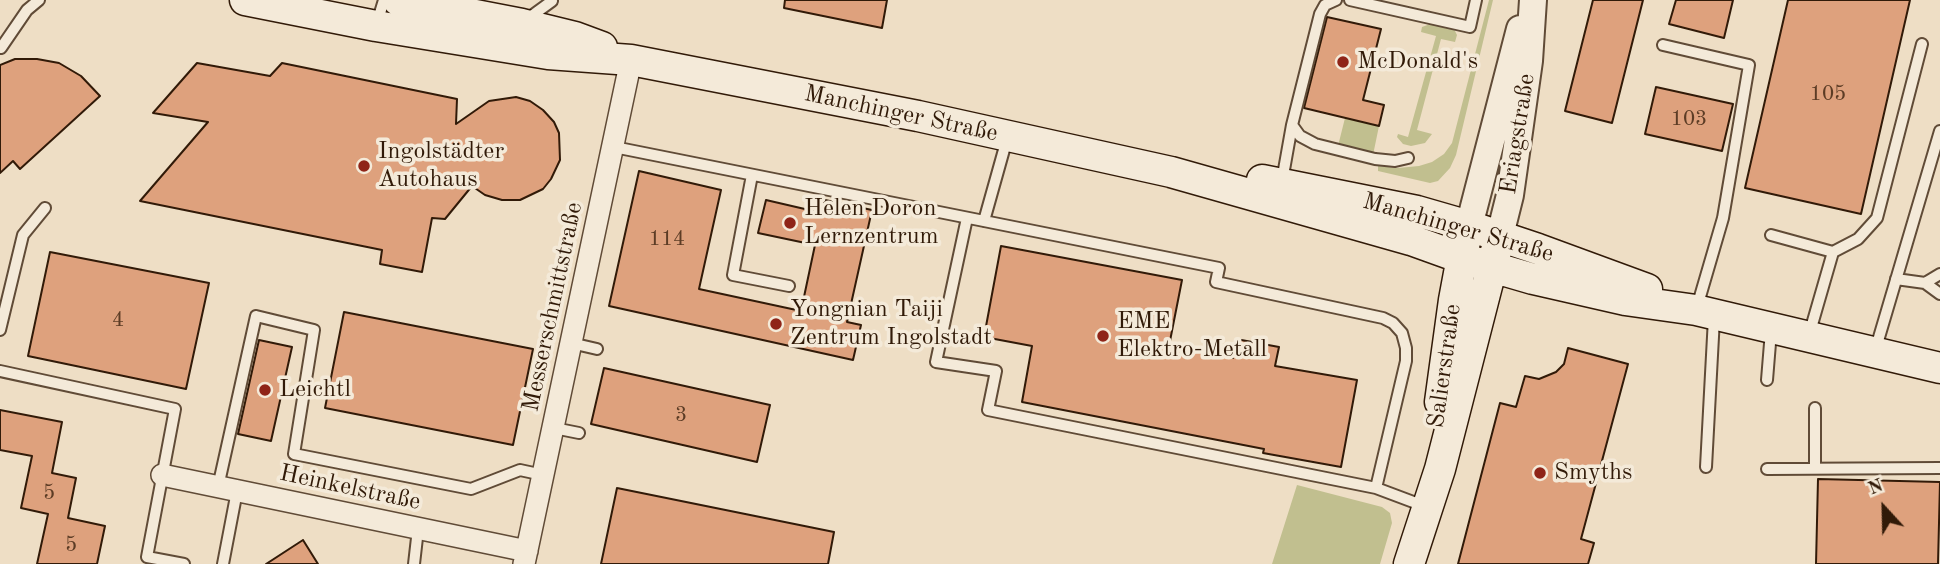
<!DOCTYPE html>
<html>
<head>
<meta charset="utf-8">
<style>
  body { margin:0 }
  #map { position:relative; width:1940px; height:564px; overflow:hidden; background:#eedec5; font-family:"Old Standard TT",serif }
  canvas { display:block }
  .north { position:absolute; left:1849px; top:473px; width:70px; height:70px; -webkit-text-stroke:5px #f4ead9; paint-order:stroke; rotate:338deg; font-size:19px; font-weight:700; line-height:28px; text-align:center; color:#311a08 }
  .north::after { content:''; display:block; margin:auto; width:24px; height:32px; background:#311a08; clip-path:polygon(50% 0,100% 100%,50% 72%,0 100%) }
</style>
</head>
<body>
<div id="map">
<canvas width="1940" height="564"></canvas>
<div class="north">N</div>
</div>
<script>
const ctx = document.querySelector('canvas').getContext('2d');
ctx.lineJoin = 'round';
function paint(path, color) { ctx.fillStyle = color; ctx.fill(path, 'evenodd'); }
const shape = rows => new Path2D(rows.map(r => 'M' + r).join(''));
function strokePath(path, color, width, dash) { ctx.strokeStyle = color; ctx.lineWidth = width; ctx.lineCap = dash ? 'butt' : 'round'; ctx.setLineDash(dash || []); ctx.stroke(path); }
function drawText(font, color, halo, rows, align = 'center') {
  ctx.font = font + ' "Old Standard TT",serif'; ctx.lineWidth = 7; ctx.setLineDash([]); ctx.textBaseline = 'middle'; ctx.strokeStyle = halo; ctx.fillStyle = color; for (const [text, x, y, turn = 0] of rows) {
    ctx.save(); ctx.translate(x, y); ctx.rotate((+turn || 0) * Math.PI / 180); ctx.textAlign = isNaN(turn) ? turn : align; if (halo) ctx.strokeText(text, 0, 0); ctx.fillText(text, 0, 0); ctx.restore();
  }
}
paint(shape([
  [1489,0,1493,0,1456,155,1450,168,1438,181,1430,183,1378,171,1378,166,1398,168,1419,166,1432,162,1444,154,1452,143],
  [1433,23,1448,26,1454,29,1457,35,1455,42,1441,39,1417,130,1432,134,1425,143,1411,146,1403,144,1397,137,1398,134,1408,137,1436,36,1421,32,1422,27],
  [1345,118,1379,126,1373,155,1338,146],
  [1297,485,1382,507,1390,513,1392,523,1380,564,1272,564]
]), '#c1bf8f');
const building = shape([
  [785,0,887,0,882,28,784,8,785,0],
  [1593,0,1643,0,1612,123,1565,111,1593,0],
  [1676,0,1733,0,1724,38,1669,24,1676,0],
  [1788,0,1910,0,1861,214,1745,188,1788,0],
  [1327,17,1381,29,1363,100,1384,105,1379,126,1304,108,1327,17],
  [15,59,37,59,59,63,81,76,100,96,20,169,13,161,0,173,0,65,15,59],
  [197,63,270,76,282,63,457,99,456,124,489,101,516,97,530,101,543,110,554,122,559,133,560,160,551,179,543,189,520,200,502,200,485,195,472,186,445,219,432,218,422,272,380,264,382,250,140,201,208,122,153,113,197,63],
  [1656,87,1733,104,1722,151,1645,134,1656,87],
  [639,171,721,190,699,289,801,311,815,245,758,233,766,200,822,213,825,200,872,210,847,322,861,325,853,360,609,306,639,171],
  [1001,246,1182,280,1169,346,1233,358,1236,339,1279,347,1275,366,1357,380,1341,467,1263,453,1264,449,1022,402,1032,346,984,337,1001,246],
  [50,252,209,283,186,389,28,356,50,252],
  [344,312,533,349,513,445,325,408,344,312],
  [259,340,292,347,271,441,238,434,259,340],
  [1568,348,1628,364,1581,539,1594,543,1588,564,1458,564,1500,403,1516,407,1525,376,1539,379,1556,372,1564,364,1568,348],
  [604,368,770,405,757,462,591,424,604,368],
  [0,410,62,422,52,473,76,478,68,518,105,526,97,564,37,564,48,514,21,508,32,456,0,450,0,410],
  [1818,479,1940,482,1938,564,1816,564,1818,479],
  [617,488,834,532,828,564,601,564,617,488],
  [303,540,318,564,266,564,303,540]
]);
paint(building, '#dea17d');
strokePath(building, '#311a08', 2);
const service = shape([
  [1350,0,1470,27,1476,0],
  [526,20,552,1],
  [377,23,384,0],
  [1663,45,1749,65,1723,218,1697,307],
  [1,48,27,10,39,0],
  [1292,125,1300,136,1315,144,1375,159,1395,161,1408,158],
  [614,147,1219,268,1216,282,1383,318,1393,323,1402,333,1406,348,1406,361,1376,488],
  [752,175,733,275,789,286],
  [1282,181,1292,125,1320,14,1325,5,1336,0],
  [967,218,936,362,996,371,988,410,1376,488,1424,506],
  [984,221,1007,139],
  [1771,235,1833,252,1809,335],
  [1833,252,1858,239,1877,218,1922,44],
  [1896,279,1925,283,1940,274],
  [1925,283,1940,294],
  [0,330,23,235,45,208],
  [571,343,597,349],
  [1875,351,1940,131],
  [0,371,175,409,147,557,184,564],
  [1767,380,1771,331],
  [554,428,579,433],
  [1706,467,1714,318],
  [1815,468,1815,408],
  [1767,469,1940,468],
  [218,487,256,316,314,330,294,454,471,489,520,470,543,475],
  [223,564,237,491],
  [414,564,418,529]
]);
const minor = shape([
  [162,475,527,551],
  [524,564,631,60]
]);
const tertiary = shape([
  [1469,226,1520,29],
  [1500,235,1510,195,1517,146,1529,61,1533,0]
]);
const secondary = shape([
  [245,0,376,26,548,54,631,60,918,116,1171,172,1411,240,1461,258,1533,279,1625,300,1696,310,1940,368],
  [398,0,522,24,575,37,602,47],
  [1262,180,1417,211,1469,226,1538,249,1647,289],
  [1440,402,1454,300,1465,241],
  [1409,564,1440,469,1497,247]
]);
strokePath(service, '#604b37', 14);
strokePath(minor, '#604b37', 24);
strokePath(tertiary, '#604b37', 30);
strokePath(secondary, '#311a08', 33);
strokePath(service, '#f4ead9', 10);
strokePath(minor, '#f4ead9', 21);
strokePath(tertiary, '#f4ead9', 26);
strokePath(secondary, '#f4ead9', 30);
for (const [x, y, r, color] of [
  [1343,62,7,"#8f2418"],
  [364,166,7,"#8f2418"],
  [790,223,7,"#8f2418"],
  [776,324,7,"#8f2418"],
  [1103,336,7,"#8f2418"],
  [265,390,7,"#8f2418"],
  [1540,473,7,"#8f2418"]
]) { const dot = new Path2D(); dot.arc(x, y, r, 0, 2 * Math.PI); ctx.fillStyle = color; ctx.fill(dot); strokePath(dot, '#f4ead9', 2.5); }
drawText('21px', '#5c3c25', null, [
  ["105",1828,94],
  ["103",1689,119],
  ["114",667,239],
  ["4",118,320],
  ["3",681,415],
  ["5",49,493],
  ["5",71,545]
]);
drawText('24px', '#311a08', '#f4ead9', [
  ["McDonald's",1357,62],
  ["Ingolstädter",378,152],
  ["Autohaus",378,180],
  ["Helen Doron",804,209],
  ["Lernzentrum",804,237],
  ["Yongnian Taiji",790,310],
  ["Zentrum Ingolstadt",790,338],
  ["EME",1117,322],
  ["Elektro-Metall",1117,350],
  ["Leichtl",279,390],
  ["Smyths",1554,473]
], 'left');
drawText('24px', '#311a08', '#f4ead9', [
  ["Manchinger Straße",901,114,12],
  ["Eriagstraße",1518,134,-81],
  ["Manchinger Straße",1458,228,16],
  ["Messerschmittstraße",553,307,-78],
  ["Salierstraße",1445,366,-82],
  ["Heinkelstraße",350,488,12]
]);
</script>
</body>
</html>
